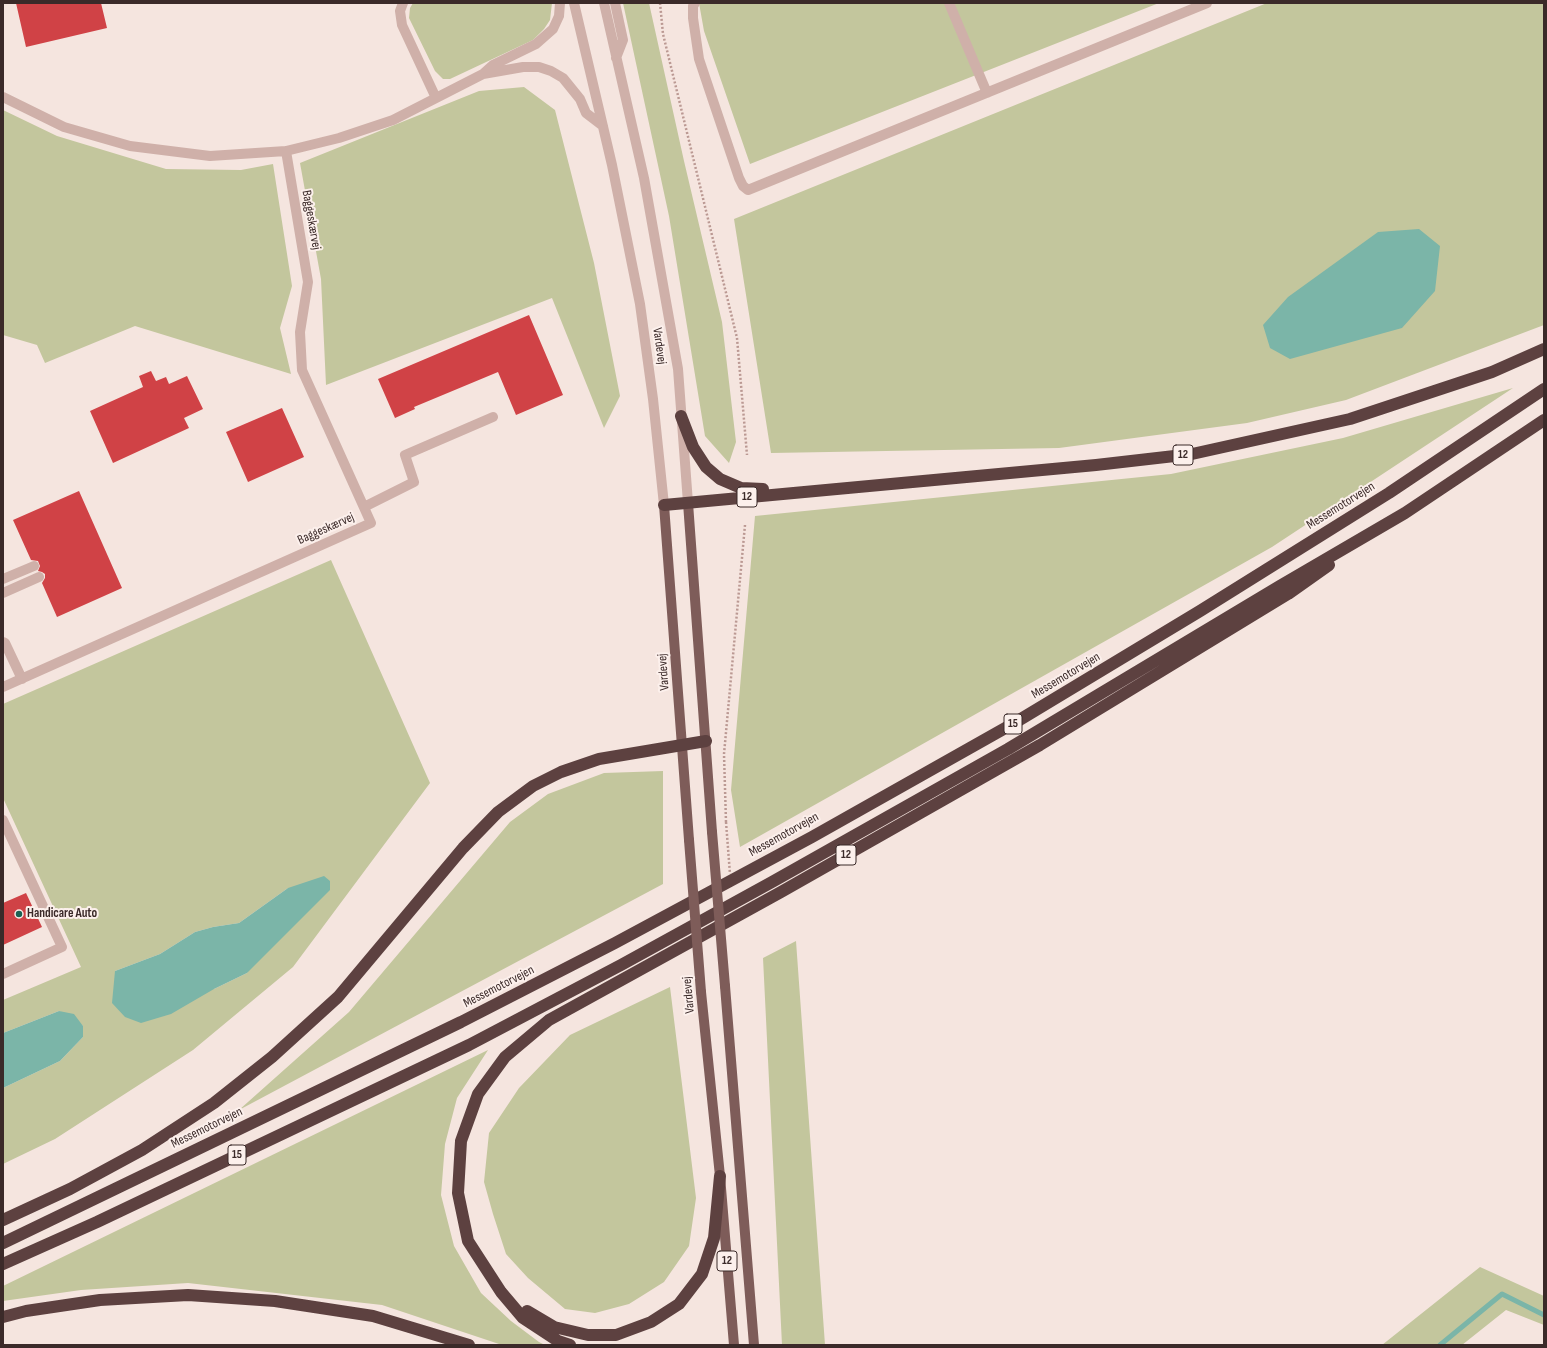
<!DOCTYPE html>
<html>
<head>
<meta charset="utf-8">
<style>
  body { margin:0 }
  #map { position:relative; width:1547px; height:1348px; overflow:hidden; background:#f5e5df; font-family:"Sofia Sans Condensed",sans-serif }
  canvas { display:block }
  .frame { position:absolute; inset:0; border:4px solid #3b2a29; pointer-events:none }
</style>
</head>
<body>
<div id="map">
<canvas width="1547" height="1348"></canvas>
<div class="frame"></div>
</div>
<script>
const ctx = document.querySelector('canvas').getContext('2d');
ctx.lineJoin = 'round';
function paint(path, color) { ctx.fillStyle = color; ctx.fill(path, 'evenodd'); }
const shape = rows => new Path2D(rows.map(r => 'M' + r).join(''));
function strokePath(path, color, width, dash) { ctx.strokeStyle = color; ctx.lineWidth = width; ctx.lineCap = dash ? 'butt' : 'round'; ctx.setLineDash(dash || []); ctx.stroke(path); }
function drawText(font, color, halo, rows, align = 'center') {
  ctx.font = font + ' "Sofia Sans Condensed",sans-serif'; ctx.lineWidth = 4; ctx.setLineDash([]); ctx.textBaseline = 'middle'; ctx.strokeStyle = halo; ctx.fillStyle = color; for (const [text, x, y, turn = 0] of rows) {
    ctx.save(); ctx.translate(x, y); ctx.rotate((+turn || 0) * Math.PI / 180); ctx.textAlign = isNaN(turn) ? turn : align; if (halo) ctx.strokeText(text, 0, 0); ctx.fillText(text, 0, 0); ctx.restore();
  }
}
paint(shape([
  [413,3,552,3,550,20,544,29,533,40,450,79,443,79,435,71,409,18,410,8],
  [623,3,649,3,684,161,722,322,736,442,729,463,705,436,669,216],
  [699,3,1159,3,750,164,704,31],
  [1267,3,1544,3,1544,325,1346,400,1247,423,1059,448,771,453,734,219],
  [524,87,555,110,594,263,620,396,604,428,552,298,326,385,321,279,300,163,479,91],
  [3,110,57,136,166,169,241,170,273,164,292,286,280,328,291,374,135,326,45,363,37,345,3,335],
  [1513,388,1272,547,740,847,731,790,755,516,1171,474,1343,438],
  [331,560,430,783,293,967,193,1050,55,1139,3,1164,3,1088,60,1061,83,1037,83,1026,59,1011,3,1033,3,1000,81,967,3,798,3,704],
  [288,888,247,973,214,989,115,971,160,954,195,932,213,927,239,923],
  [663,771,663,884,239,1110,349,1012,510,822,548,794,604,773],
  [796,941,825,1345,782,1345,763,958],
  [670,987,696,1198,689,1246,664,1282,629,1304,595,1313,565,1309,528,1278,506,1254,493,1214,484,1182,489,1133,519,1088,570,1035],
  [488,1050,457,1098,445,1144,441,1195,454,1246,481,1293,511,1321,539,1342,545,1345,502,1345,382,1305,188,1283,81,1290,3,1301,3,1286],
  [1480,1267,1544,1296,1544,1325,1506,1310,1462,1345,1382,1345]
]), '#c3c69d');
paint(shape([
  [1419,229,1440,246,1435,291,1402,328,1290,359,1270,348,1263,325,1288,297,1378,232],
  [324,876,330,881,330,890,247,973,214,989,171,1014,141,1023,125,1017,112,1003,115,971,160,954,195,932,213,927,239,923,288,888],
  [59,1011,74,1014,83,1026,83,1037,60,1061,3,1088,3,1033]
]), '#7bb5a8');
strokePath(shape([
  [1440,1345,1502,1294,1544,1315]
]), '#7bb5a8', 5);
paint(shape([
  [16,3,101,3,107,28,26,47],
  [529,315,563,395,516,415,498,372,414,407,415,409,395,418,378,379],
  [151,371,156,381,166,377,169,384,187,376,203,409,184,418,189,428,113,463,90,411,143,387,139,376],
  [282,408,304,457,248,482,226,432],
  [79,491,122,588,57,617,42,583,45,578,45,574,42,572,38,571,40,566,38,561,31,560,13,520],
  [26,893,42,927,3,945,3,903]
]), '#d04246');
strokePath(shape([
  [660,3,663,34,737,338,747,455],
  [726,822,724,754,745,525]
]), '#bb9993', 2.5, [2, 2]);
strokePath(shape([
  [403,3,400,11,402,25,436,98],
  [574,3,612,165,640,304,653,399,664,505],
  [604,3,644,178,678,369,688,503],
  [615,3,623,40,616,58],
  [695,3,693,6,693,18,699,59,739,178,743,186,748,190,1207,3],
  [949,3,987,93],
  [483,74,523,67,539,67,551,71,563,78,580,99,586,113,603,126],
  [3,97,64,127,130,146,210,156,286,151,339,138,393,120,483,74,493,65,536,44,553,29,559,16,560,3],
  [364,507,414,482,405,455,493,417],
  [3,579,34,566],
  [3,593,39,577],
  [3,642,5,643,22,679],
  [3,687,371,523,302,370,300,332,308,282,286,151],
  [3,820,62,947,3,974]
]), '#cfb0a9', 10);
strokePath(shape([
  [688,503,712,832],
  [664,505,689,840],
  [725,986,754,1345],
  [701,992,720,1176,734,1345]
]), '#7e5c59', 10);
strokePath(shape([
  [681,416,693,447,706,467,720,479,741,488,763,489],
  [664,505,1096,465,1192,454,1350,419,1492,372,1544,349],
  [3,1220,70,1189,142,1150,214,1103,272,1057,338,997,463,848,498,812,533,786,561,772,599,759,706,741],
  [3,1243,461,1022,615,943,812,837,1016,722,1200,611,1389,493,1544,389],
  [3,1264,97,1222,469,1045,621,965,772,882,1008,749,1280,586,1405,513,1544,420],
  [527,1311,554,1327,588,1335,616,1335,651,1322,679,1304,702,1274,714,1238,720,1176],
  [3,1317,26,1311,100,1300,188,1295,275,1301,373,1316,469,1345],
  [570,1345,558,1341,523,1318,501,1292,468,1241,458,1193,461,1141,478,1094,505,1057,549,1020,781,892,1040,745,1288,594,1329,565]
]), '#5d4140', 12);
strokePath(shape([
  [726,822,730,874]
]), '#bb9993', 2.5, [2, 2]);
strokePath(shape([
  [712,832,725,986],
  [689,840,701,992]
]), '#7e5c59', 10);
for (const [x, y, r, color] of [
  [19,914,4,"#1b6153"]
]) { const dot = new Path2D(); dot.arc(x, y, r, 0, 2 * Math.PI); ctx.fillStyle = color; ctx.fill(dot); strokePath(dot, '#fcf0ec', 1.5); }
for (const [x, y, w] of [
  [1183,455,20],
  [747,497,20],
  [1013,724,18],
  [846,855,20],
  [237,1155,18],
  [727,1261,20]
]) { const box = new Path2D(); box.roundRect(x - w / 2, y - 10, w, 20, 3); ctx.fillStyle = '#fcf0ec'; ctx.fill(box); strokePath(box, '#3b2a29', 1); }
drawText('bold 12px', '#3b2a29', null, [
  ["12",1183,455],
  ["12",747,497],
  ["15",1013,724],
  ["12",846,855],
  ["15",237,1155],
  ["12",727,1261]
]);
drawText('13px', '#3b2a29', '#fcf0ec', [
  ["Baggeskærvej",311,220,80],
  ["Vardevej",659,346,82],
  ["Messemotorvejen",1341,506,-32],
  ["Baggeskærvej",326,529,-24],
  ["Vardevej",664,672,-94],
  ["Messemotorvejen",1066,676,-31],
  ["Messemotorvejen",784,835,-29],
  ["Messemotorvejen",499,987,-27],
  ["Vardevej",689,995,-95],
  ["Messemotorvejen",207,1128,-26]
]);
drawText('bold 13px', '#3b2a29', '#fcf0ec', [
  ["Handicare Auto",27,914]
], 'left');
</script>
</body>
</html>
